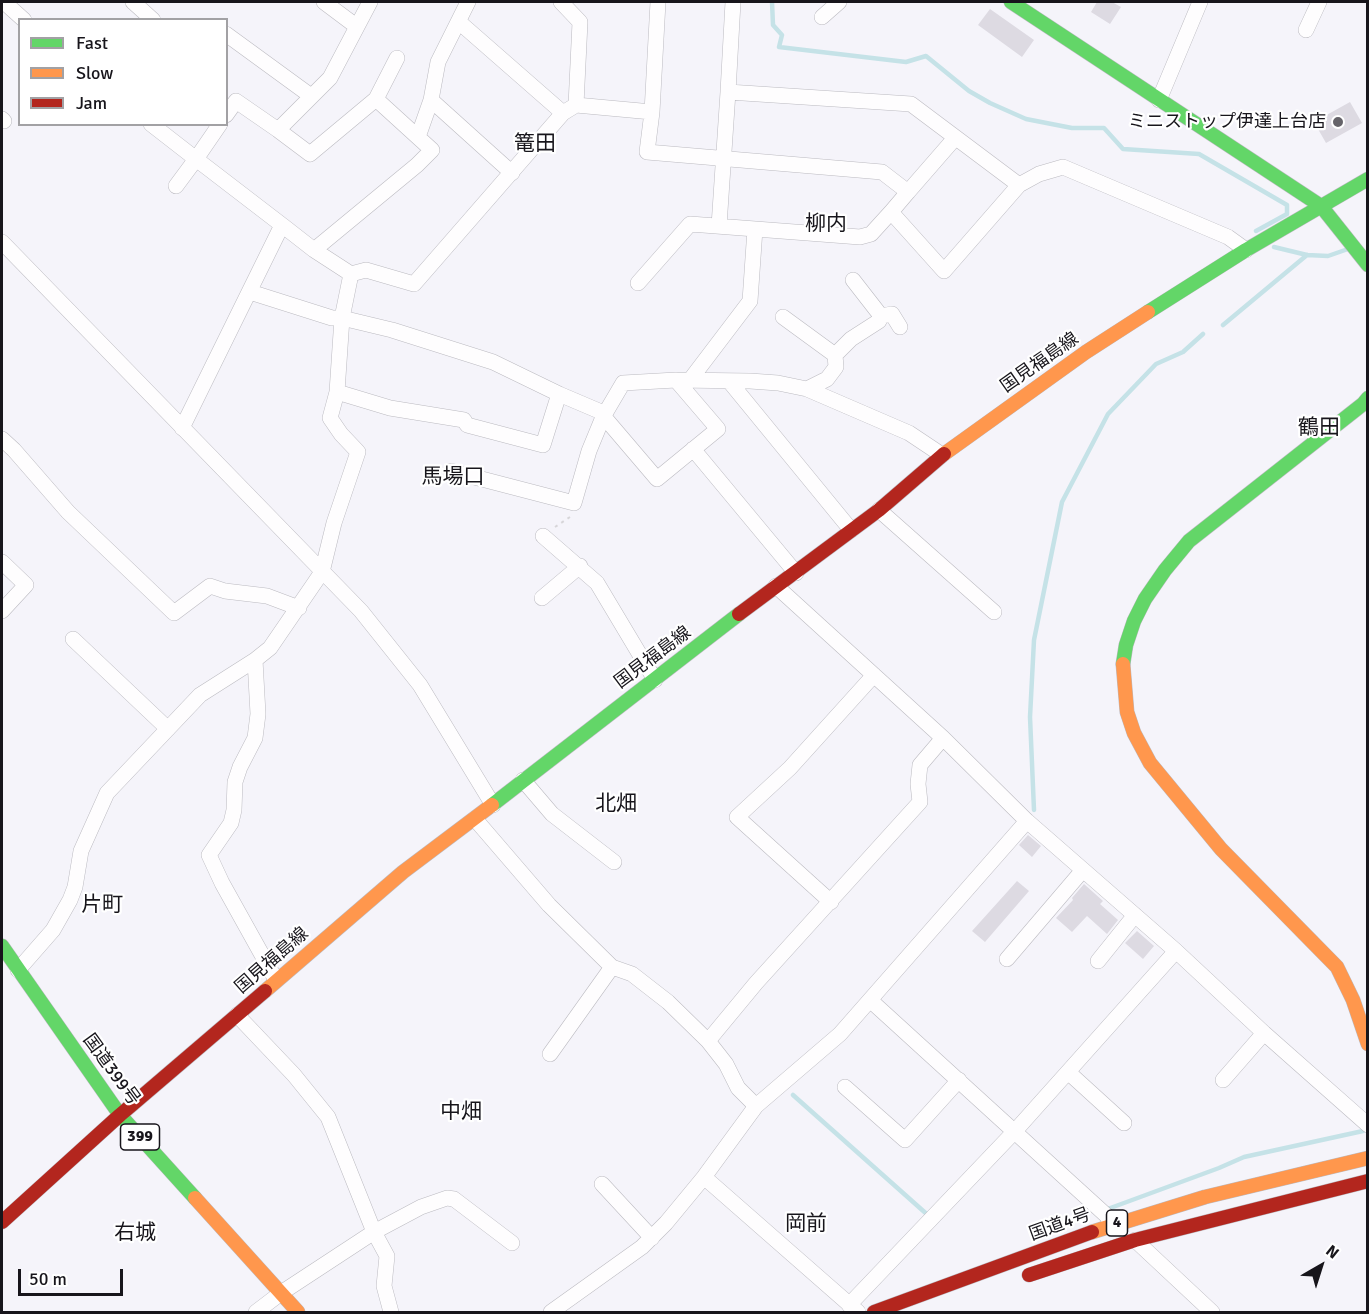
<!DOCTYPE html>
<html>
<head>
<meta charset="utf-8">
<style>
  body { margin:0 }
  #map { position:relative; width:1369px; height:1314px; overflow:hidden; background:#f5f4fa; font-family:Signika,sans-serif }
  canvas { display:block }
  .frame { position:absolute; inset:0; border:3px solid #17151b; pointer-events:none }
  .legend { position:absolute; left:18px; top:18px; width:210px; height:108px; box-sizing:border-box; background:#fff; border:2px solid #a2a1a4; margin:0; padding:8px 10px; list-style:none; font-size:18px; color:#17151b }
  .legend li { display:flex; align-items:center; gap:12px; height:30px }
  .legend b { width:30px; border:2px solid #a2a1a4 }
  .north { position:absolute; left:1291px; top:1236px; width:60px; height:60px; -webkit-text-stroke:4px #fff; paint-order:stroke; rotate:39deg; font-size:16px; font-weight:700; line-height:24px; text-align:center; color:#17151b }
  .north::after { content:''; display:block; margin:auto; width:21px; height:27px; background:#17151b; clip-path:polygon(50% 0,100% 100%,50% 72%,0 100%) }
  .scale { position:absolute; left:18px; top:1269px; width:105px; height:27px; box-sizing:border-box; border:3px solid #17151b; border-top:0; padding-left:8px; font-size:18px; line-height:21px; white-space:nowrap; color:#17151b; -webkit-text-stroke:4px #fff; paint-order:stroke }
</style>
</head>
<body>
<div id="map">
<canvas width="1369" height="1314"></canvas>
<div class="frame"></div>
<ul class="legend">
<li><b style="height:8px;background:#63d668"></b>Fast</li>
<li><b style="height:8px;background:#ff974d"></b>Slow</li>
<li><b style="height:8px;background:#b3261e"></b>Jam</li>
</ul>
<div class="north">N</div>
<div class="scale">50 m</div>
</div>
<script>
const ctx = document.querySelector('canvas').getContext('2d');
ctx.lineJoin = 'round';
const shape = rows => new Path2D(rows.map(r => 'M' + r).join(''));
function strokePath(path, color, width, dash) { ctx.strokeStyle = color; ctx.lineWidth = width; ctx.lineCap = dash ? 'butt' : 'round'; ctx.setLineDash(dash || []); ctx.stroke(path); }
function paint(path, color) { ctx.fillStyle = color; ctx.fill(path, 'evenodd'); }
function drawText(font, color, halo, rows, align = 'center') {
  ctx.font = font + ' Signika,"Noto Sans JP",sans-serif'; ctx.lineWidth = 4.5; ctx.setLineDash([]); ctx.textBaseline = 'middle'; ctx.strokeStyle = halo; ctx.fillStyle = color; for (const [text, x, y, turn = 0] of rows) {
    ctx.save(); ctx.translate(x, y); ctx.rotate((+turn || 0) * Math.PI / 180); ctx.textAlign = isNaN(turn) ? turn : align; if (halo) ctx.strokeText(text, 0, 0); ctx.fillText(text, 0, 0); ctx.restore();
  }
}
strokePath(shape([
  [772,2,773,25,782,35,779,47,906,62,926,56,969,91,990,103,1026,119,1072,128,1104,128,1123,149,1199,154,1287,205,1287,214,1256,231],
  [1274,247,1307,255,1328,256,1348,249],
  [1223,325,1307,255],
  [1034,810,1030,717,1034,640,1062,502,1108,414,1156,364,1183,352,1203,334],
  [793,1095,930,1217],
  [1105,1210,1219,1168,1244,1157,1363,1131]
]), '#c5e2e7', 4.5);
paint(shape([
  [1097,2,1112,2,1121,7,1110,24,1091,12],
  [990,9,1034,40,1022,57,978,25],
  [1350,102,1362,123,1326,143,1314,122],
  [1028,835,1041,846,1032,857,1019,845],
  [1017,881,1029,891,985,942,972,931],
  [1084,884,1103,901,1100,904,1118,920,1107,934,1087,916,1072,932,1056,918,1073,900,1072,898],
  [1137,931,1154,946,1143,959,1125,943]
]), '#dddae2');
const street = shape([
  [4,2,24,20],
  [133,2,153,20],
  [324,2,356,26],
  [468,2,438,62,431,100,512,173],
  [561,2,580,22,576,105],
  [658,2,652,112,647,152,882,172,908,192,891,212,944,271,1019,185,1039,174,1063,167,1228,237,1246,250],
  [733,2,728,92,911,104,1019,185],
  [822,17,839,2],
  [459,22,563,113],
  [1306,30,1319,2],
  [226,34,311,96],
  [1159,100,1200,2],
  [226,115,236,101,278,130,330,78,370,2],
  [2,119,4,121],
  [151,124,196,159,176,186],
  [278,130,310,154,376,99,397,58],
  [418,137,431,100],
  [908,192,955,138],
  [282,225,314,250,351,274],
  [719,226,728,92],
  [2,242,361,611,420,685,493,805],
  [314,250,417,165,432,150,376,99],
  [638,283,690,224,860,237,871,234,891,212],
  [250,292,332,318,342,318,392,330,493,362,559,394,543,445,467,425,464,420,390,408,337,392],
  [881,316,892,314,900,327],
  [783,317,835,355],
  [690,380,750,301,755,229],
  [729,381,851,530],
  [807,389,827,379,836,367,835,355,851,339,879,321,881,316,853,280],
  [559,394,599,411,657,479,718,429,676,380],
  [182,428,282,225,196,159,220,124],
  [2,439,14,450,68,512,174,613,210,586,225,591,267,596,299,608],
  [693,449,796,573],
  [451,471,574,503,589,451,603,417,623,383,676,380,750,381,778,383,807,389,909,433,942,455],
  [879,510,994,612],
  [543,536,597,583,655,680],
  [2,562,26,585,2,611],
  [776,586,943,738,1027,821,1176,951,1264,1033,1368,1125],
  [542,598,580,566],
  [73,639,168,729],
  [255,660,258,714,255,738,240,767,235,782,234,810,231,823,209,855,222,883,276,980],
  [523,780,552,814,614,862],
  [475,819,549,905,612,967,632,974,668,1002,708,1041,726,1064,738,1088,756,1106],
  [831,902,737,817,790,768,874,675],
  [1007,959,1083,870],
  [1098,961,1135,915],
  [18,970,53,930,70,900,75,887,81,851,107,793,200,695,255,660,270,648,322,572,334,523,358,452,341,434,330,418,337,392,342,318,351,274,366,270,414,284,563,113,576,105,652,112],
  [870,1000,1107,1216,1111,1225],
  [237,1015,294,1075,328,1117,374,1232,387,1256,384,1286,391,1312],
  [708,1041,756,983,920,802,918,784,920,765,943,738],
  [550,1054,612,967],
  [1068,1072,1124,1123],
  [1223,1080,1264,1033],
  [845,1087,905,1140,959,1080],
  [704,1177,858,1312],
  [602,1184,652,1238],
  [1135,1240,1212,1312],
  [849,1305,1015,1131,1176,951],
  [256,1312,281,1293,374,1232,421,1207,447,1198,454,1199,512,1243],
  [551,1312,642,1247,666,1223,704,1177,756,1106,840,1034,1027,821]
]);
const fast = shape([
  [1011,2,1321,206,1368,265],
  [1148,312,1246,250,1368,179],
  [1123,664,1126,645,1134,621,1145,599,1165,570,1189,541,1363,404,1368,398],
  [492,805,739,614],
  [2,946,120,1115,195,1198]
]);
const slow = shape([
  [944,454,1086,352,1148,312],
  [1123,664,1127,712,1134,733,1150,763,1221,849,1337,967,1353,1000,1368,1044],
  [265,991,403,872,492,805],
  [195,1198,298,1312],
  [1092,1232,1205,1197,1368,1158]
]);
const jam = shape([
  [739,614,879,510,944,454],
  [2,1222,120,1115,265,991],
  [1029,1275,1135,1240,1368,1181],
  [874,1312,1092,1232]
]);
strokePath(street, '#bbbac0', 16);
strokePath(fast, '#bbbac0', 15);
strokePath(slow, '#bbbac0', 15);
strokePath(jam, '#bbbac0', 15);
strokePath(shape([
  [555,527,570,517]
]), '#d7d6d9', 2, [3, 4.5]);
strokePath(street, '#fefdfe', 15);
strokePath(fast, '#63d668', 14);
strokePath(slow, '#ff974d', 14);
strokePath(jam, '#b3261e', 14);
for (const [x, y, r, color] of [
  [1338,122,6,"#656369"]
]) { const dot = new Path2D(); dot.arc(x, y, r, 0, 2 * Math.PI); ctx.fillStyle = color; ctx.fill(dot); strokePath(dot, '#fff', 2); }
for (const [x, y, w] of [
  [140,1137,39],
  [1117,1223,21]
]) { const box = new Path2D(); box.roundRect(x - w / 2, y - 13, w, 26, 4.5); ctx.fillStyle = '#fff'; ctx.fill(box); strokePath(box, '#17151b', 1.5); }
drawText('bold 16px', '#17151b', null, [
  ["399",140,1137],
  ["4",1117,1223]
]);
drawText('18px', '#17151b', '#fff', [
  ["ミニストップ伊達上台店",1326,122]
], 'right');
drawText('18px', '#17151b', '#fff', [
  ["国見福島線",1040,363,-35],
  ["国見福島線",653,658,-37],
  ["国見福島線",272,961,-41],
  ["国道399号",111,1070,54],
  ["国道4号",1060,1225,-20]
]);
drawText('21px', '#17151b', '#fff', [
  ["篭田",535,144],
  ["柳内",826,224],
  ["鶴田",1319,428],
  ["馬場口",453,477],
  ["北畑",616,804],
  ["片町",102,905],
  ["中畑",461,1112],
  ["岡前",806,1224],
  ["右城",135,1233]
]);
</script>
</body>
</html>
